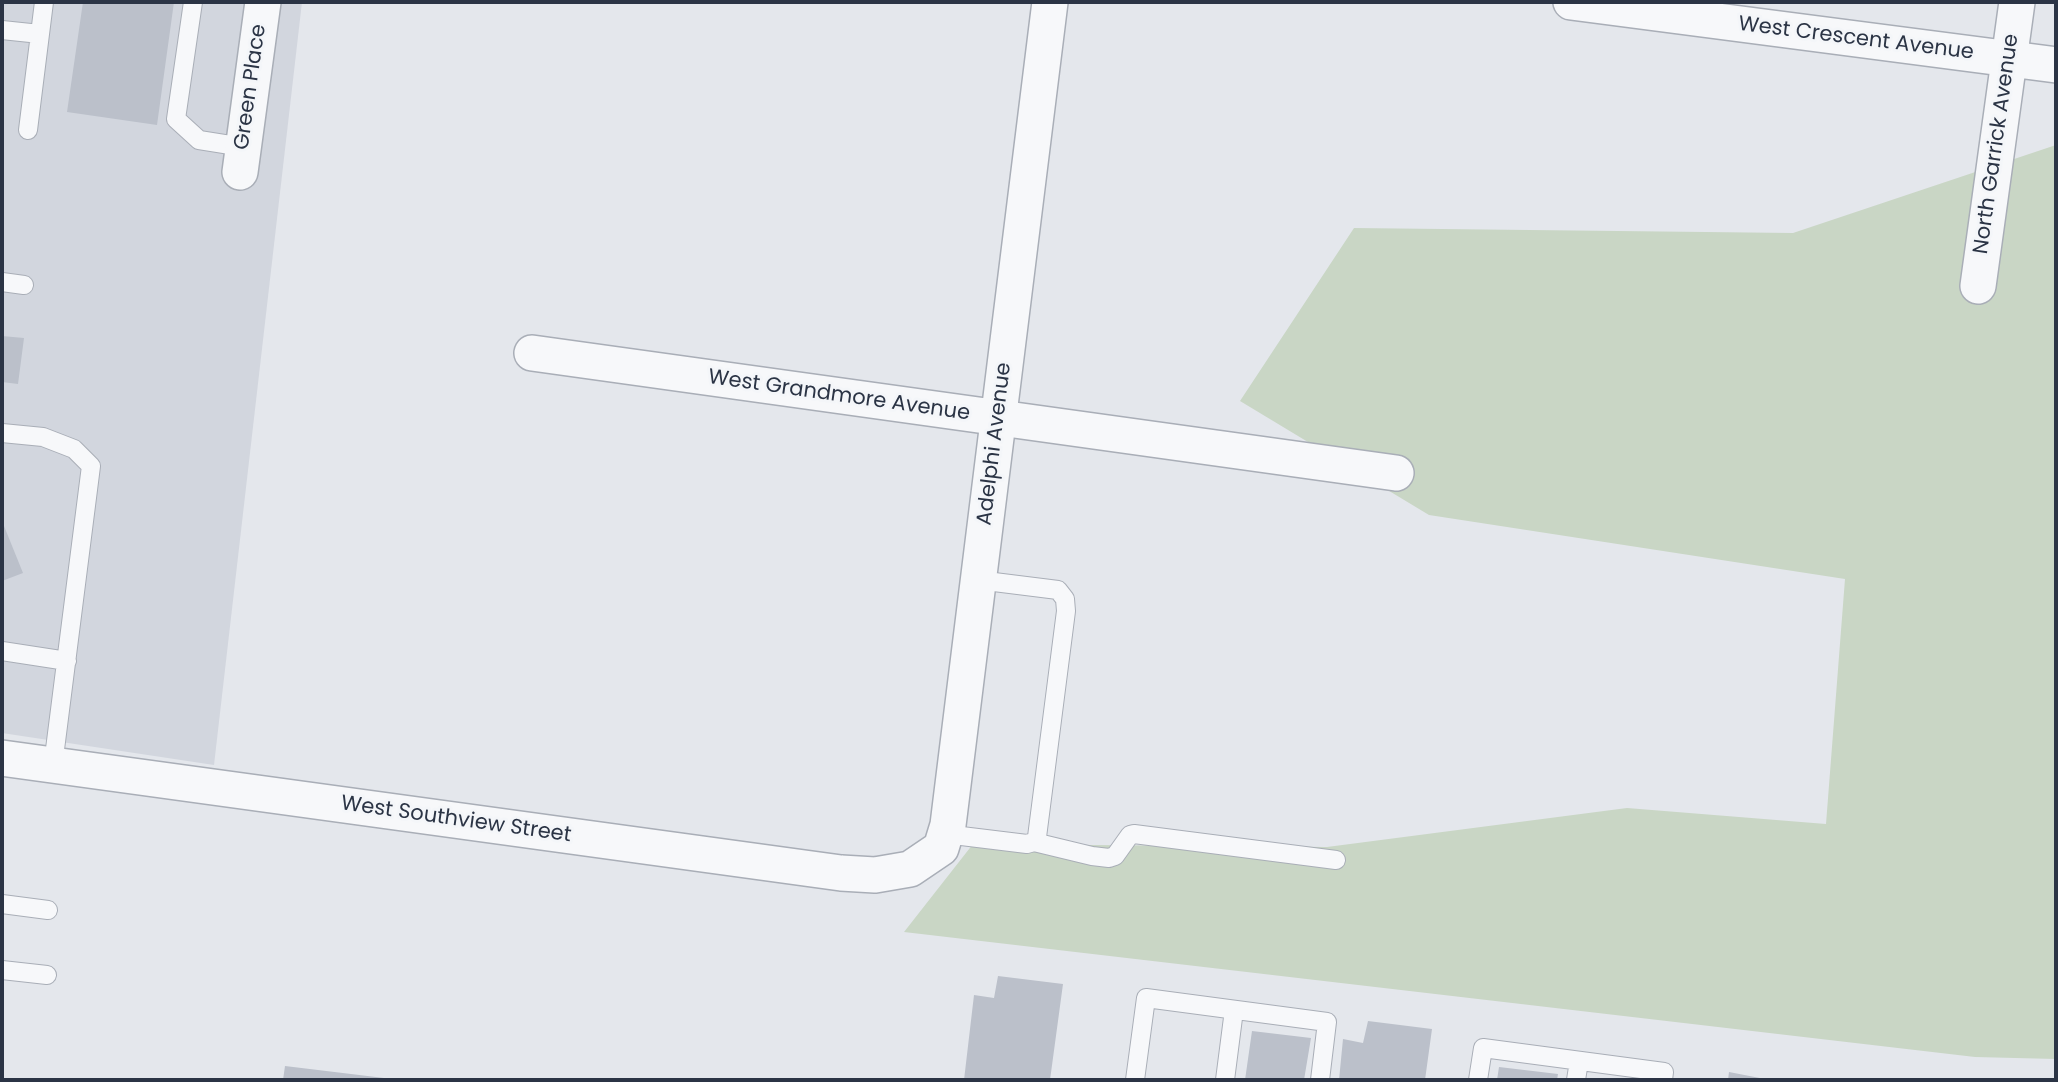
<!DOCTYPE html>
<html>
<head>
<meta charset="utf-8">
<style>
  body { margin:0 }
  #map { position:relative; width:2058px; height:1082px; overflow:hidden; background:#e4e7ec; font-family:Poppins,sans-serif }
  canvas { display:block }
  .frame { position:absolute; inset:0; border:4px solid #2b3445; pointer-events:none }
</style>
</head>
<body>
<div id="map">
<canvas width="2058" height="1082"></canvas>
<div class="frame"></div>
</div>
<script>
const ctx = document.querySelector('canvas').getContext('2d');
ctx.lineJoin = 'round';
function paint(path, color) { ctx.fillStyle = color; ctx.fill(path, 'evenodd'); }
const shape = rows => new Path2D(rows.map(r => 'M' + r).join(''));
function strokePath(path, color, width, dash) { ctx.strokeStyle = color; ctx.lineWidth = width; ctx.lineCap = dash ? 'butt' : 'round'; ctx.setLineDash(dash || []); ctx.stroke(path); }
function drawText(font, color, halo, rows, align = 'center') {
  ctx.font = font + ' Poppins,sans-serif'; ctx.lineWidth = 6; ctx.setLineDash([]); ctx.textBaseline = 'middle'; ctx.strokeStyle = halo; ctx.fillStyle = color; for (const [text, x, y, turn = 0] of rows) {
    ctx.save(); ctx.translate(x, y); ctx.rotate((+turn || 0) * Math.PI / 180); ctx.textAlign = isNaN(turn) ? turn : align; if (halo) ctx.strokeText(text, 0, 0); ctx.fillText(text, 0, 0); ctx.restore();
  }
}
paint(shape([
  [2,2,302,2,214,765,2,733]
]), '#d2d6de');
paint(shape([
  [2056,145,2056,1059,1975,1057,904,932,973,844,1327,847,1627,808,1826,824,1845,579,1429,515,1240,401,1354,228,1793,233]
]), '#c9d6c5');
paint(shape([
  [83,2,174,2,157,125,67,112],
  [2,336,24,338,18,384,2,382],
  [2,521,23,573,2,581],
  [998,976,1063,984,1050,1080,964,1080,974,995,994,998],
  [1368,1021,1432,1029,1425,1080,1339,1080,1343,1039,1363,1043],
  [1252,1031,1311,1038,1304,1080,1245,1080],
  [285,1066,384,1078,384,1080,283,1080],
  [1499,1067,1558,1074,1557,1080,1497,1080],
  [1729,1072,1765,1079,1765,1080,1728,1080]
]), '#bbc0ca');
const lane = shape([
  [193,2,176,119,199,140,243,147],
  [2,30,40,34],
  [28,130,44,2],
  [2,282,24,285],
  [2,433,43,437,74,449,91,466,53,765],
  [2,651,67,661],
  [945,834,1027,844,1034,842,1037,837,1066,611,1065,599,1058,590,978,580],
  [1034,842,1092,856,1109,858,1115,856,1130,835,1134,834,1336,860],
  [2,904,48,910],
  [2,970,47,975],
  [1135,1080,1146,998,1327,1022,1320,1080],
  [1225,1080,1234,1010],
  [1478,1080,1483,1048,1664,1072,1663,1080],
  [1576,1080,1579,1061]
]);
const street = shape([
  [1571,2,2056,65],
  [240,172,263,2],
  [1978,286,2017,2],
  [532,353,1396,473],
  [2,758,841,873,875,875,910,869,941,848,948,825,1050,2]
]);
strokePath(lane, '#a9aeb7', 20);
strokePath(street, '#a9aeb7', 38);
strokePath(lane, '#f7f8fa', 18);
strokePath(street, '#f7f8fa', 35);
drawText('21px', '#2b3445', '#f4f6f9', [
  ["West Crescent Avenue",1856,39,7],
  ["Green Place",251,87,-82],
  ["North Garrick Avenue",1997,144,-82],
  ["West Grandmore Avenue",839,396,8],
  ["Adelphi Avenue",995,444,-83],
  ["West Southview Street",456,820,8]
]);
</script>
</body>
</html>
